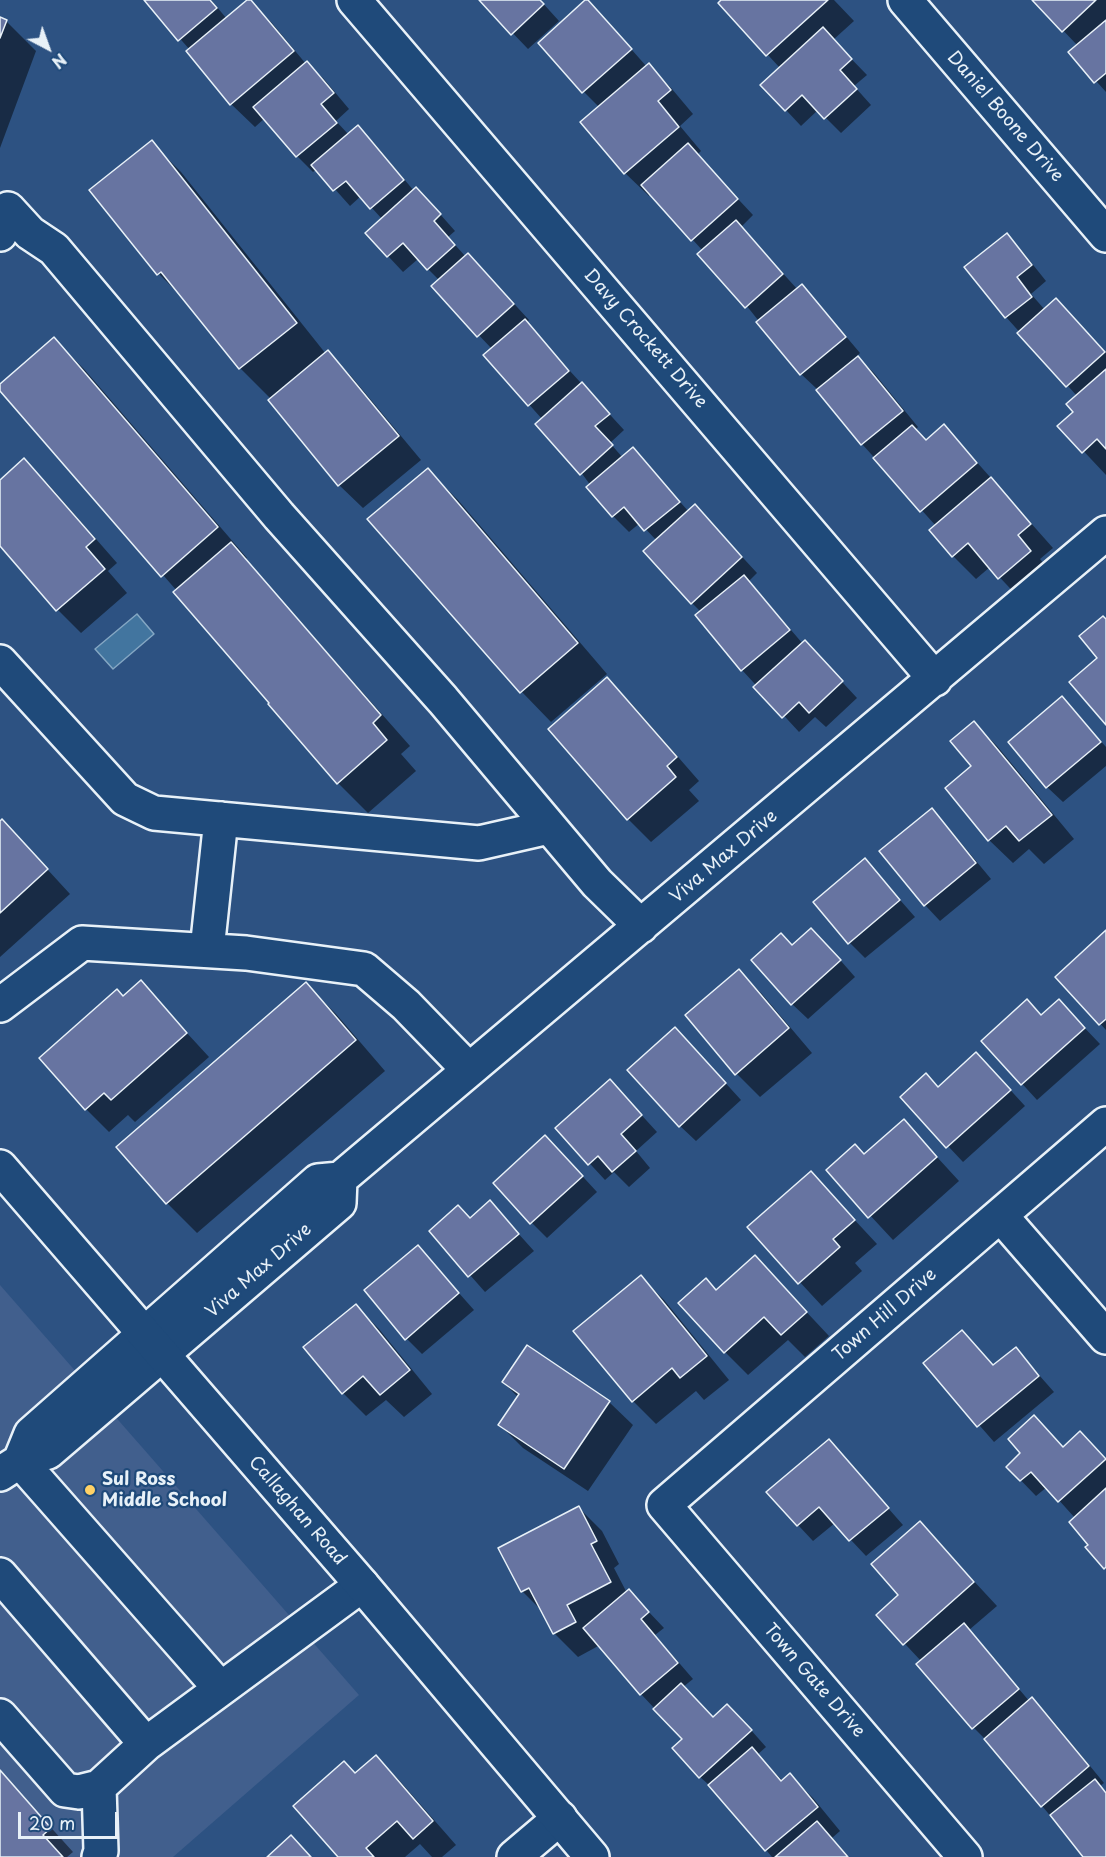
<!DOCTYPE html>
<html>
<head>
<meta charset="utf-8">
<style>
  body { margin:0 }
  #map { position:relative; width:1106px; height:1857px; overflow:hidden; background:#2d5282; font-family:"Playpen Sans",sans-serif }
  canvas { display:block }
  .north { position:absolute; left:18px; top:18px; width:60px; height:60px; -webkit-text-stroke:4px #1f4a7a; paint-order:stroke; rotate:139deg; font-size:16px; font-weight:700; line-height:24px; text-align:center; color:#e8f1f8 }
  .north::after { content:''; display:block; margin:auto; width:21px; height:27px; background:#e8f1f8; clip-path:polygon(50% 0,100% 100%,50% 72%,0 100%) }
  .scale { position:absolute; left:18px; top:1812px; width:100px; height:27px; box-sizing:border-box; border:3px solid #e8f1f8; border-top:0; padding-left:8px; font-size:18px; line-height:21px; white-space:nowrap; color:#e8f1f8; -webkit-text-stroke:4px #1f4a7a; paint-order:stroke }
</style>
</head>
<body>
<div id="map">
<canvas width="1106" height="1857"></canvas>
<div class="north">N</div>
<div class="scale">20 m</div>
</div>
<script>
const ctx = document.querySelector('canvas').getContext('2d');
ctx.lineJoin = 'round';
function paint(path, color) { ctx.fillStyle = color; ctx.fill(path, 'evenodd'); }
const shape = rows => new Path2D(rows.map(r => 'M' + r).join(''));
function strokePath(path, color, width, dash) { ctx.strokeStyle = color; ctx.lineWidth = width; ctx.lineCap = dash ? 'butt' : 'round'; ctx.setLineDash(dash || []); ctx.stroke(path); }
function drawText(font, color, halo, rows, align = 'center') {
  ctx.font = font + ' "Playpen Sans",sans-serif'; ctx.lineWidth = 4.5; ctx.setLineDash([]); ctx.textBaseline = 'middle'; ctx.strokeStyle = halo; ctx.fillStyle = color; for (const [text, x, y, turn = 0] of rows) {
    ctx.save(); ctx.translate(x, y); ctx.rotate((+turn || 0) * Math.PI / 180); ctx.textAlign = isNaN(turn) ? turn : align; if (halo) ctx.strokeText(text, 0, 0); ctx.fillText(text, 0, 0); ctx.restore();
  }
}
paint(shape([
  [0,1285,359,1695,173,1857,0,1857]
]), '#415f8d');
const water = shape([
  [137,614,154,634,113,669,95,649,137,614]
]);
paint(water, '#42759f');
strokePath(water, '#84a7c3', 1.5);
paint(shape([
  [146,0,211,0,227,19,249,0,272,23,306,64,323,78,349,109,336,121,349,135,358,127,374,143,414,191,432,205,455,231,448,237,466,257,484,271,529,320,526,323,624,430,610,443,623,458,633,449,689,512,710,522,757,573,749,581,803,644,820,658,857,698,826,727,815,717,799,732,742,670,701,612,692,603,657,541,640,523,629,532,613,516,542,419,485,355,492,349,433,287,440,281,418,259,403,272,388,256,382,219,361,196,350,206,317,169,313,172,297,156,265,118,255,127,231,104,190,50],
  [481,0,540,0,559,21,528,49],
  [724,0,834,0,854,21,833,40,867,75,854,86,871,105,841,133,818,110,801,126,786,110,780,68,720,3],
  [1034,0,1106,0,1106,92,1070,52,1078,46],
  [602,16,647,67,649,65,672,89,693,114,680,126,701,151,697,155,753,215,741,227,798,290,802,286,817,302,860,353,857,356,874,373,918,427,915,430,927,441,959,442,1053,548,1040,559,1053,575,1022,601,990,567,976,579,953,556,936,526,862,444,817,389,801,374,703,251,651,194,649,196,625,173,582,122,600,108,584,92],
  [0,19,6,21,36,51,0,148],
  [151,142,181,172,326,354,328,352,351,376,421,460,363,508,339,485,271,399,240,368,189,304,159,274,91,190],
  [1007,235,1022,251,1046,281,1031,294,1045,310,1072,316,1106,353,1106,475,1060,426,1076,412,1077,396,1006,317,966,267],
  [54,339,84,369,247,558,245,559,410,746,401,754,416,771,368,813,338,783,177,591,0,388,0,386],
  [24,460,48,484,117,563,108,571,127,593,81,633,58,610,0,544,0,482],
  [428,470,458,500,607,674,551,722,522,692,369,519],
  [607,679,631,703,699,781,689,790,699,801,651,842,628,819],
  [1062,698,1106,747,1106,766,1063,802,1047,787],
  [974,723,997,746,1074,839,1044,864,1029,849,1013,863,989,840,973,766],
  [932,810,947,826,991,879,940,921,925,905],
  [0,823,25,845,70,894,0,957],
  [865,860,915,917,865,958,849,942],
  [1106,932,1106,1030,1057,977],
  [827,945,855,977,808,1019,792,1004,793,947],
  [739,971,762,994,812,1053,760,1097,737,1074],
  [141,983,209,1057,135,1122,128,1115,109,1132,86,1109,123,998],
  [306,984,336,1014,385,1071,197,1233,167,1203,118,1147],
  [1059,1001,1100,1044,1037,1100,983,1041,1042,1016],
  [690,1044,741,1100,696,1141,680,1126],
  [992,1070,1025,1106,963,1162,902,1097,939,1088],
  [625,1097,657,1132,636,1151,650,1168,629,1187,614,1172,605,1180,557,1128],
  [904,1121,959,1181,893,1240,828,1170,864,1156],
  [561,1153,597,1192,547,1238,531,1222],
  [811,1173,877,1244,855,1263,862,1271,822,1306,749,1227],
  [490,1202,534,1251,485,1292,431,1231,470,1219],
  [418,1247,474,1310,422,1354,406,1338],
  [755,1257,829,1336,805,1357,788,1340,748,1375,725,1352,717,1291],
  [641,1277,664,1300,729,1380,704,1400,696,1391,656,1424,633,1401],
  [356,1306,379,1329,432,1394,404,1417,386,1400,366,1416,343,1393],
  [962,1332,994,1366,1016,1349,1054,1392,994,1442,925,1363],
  [503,1382,609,1402,633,1425,588,1491,523,1448,500,1425,518,1397],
  [829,1441,903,1525,866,1556,835,1523,813,1541,798,1525],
  [1064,1448,1096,1449,1106,1460,1106,1568,1088,1547,1090,1545,1075,1518,1047,1487,1036,1496,1008,1467],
  [579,1508,602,1531,619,1564,614,1568,627,1593,629,1591,664,1628,655,1635,693,1679,683,1687,714,1718,743,1721,766,1747,757,1755,783,1781,790,1775,813,1798,840,1831,832,1838,849,1857,772,1857,717,1792,700,1777,684,1740,641,1694,600,1645,578,1657,554,1633,544,1613,522,1591],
  [920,1523,997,1606,969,1630,1030,1702,1032,1699,1048,1715,1104,1783,1100,1786,1106,1792,1106,1857,1085,1857,989,1743,973,1727,921,1661,878,1615,901,1595],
  [376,1757,399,1780,456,1845,442,1857,432,1857,420,1844,405,1857,340,1857,355,1775],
  [0,1771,73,1852,67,1857,0,1857]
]), '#0007');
const building = shape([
  [144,0,210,0,217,8,178,41,144,0],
  [247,0,251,0,294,51,230,105,186,51,247,0],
  [479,0,540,0,544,4,511,35,479,0],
  [585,0,588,0,632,49,582,93,538,43,585,0],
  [721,0,828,0,766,56,718,3,721,0],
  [1032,0,1096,0,1062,32,1032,0],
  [0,17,7,20,0,38,0,17],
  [1106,20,1106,73,1094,83,1068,52,1106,20],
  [823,27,852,59,840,70,857,89,824,119,802,95,785,111,760,85,823,27],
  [307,61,334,93,321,104,337,123,296,157,253,107,307,61],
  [649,63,671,90,658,101,679,127,624,174,580,122,649,63],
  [358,125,404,180,370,209,346,181,333,191,311,165,358,125],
  [152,140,297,323,239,369,161,272,157,275,89,190,152,140],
  [688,143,738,199,691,241,641,185,688,143],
  [416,187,441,214,434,221,455,245,427,270,403,243,387,257,365,233,416,187],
  [736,220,783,274,745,308,697,254,736,220],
  [1007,233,1032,265,1017,277,1032,297,1005,318,964,267,1007,233],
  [468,253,514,304,477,337,431,286,468,253],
  [802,284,846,337,800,375,756,322,802,284],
  [1056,298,1105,352,1066,387,1017,333,1056,298],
  [525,319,569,371,528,406,483,355,525,319],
  [54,337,218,527,161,577,0,391,0,384,54,337],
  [328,350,399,436,338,486,268,400,328,350],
  [858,356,903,411,861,445,816,390,858,356],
  [1106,369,1106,449,1097,439,1082,453,1057,426,1073,412,1066,404,1106,369],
  [582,382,610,414,595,426,613,445,580,475,535,424,582,382],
  [944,424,977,463,920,512,873,458,912,425,926,440,944,424],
  [633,447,680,502,644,531,624,507,612,517,586,487,633,447],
  [24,458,95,539,86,547,105,569,56,611,0,546,0,480,24,458],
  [428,468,578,643,520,693,367,519,428,468],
  [991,477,1031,524,1018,535,1031,551,998,579,968,543,952,557,929,530,991,477],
  [695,504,742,557,691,604,643,551,695,504],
  [231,542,381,715,373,723,387,740,337,784,268,704,269,703,173,592,231,542],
  [744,575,790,630,741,671,695,615,744,575],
  [1103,616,1106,619,1106,725,1069,682,1097,658,1079,636,1103,616],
  [805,640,843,681,809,713,799,702,782,718,753,687,805,640],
  [607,677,677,757,667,766,676,777,627,820,548,729,607,677],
  [1062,696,1101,742,1046,788,1008,742,1062,696],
  [974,721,1052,815,1019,841,1006,826,988,841,945,788,971,766,950,741,974,721],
  [932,808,976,863,924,906,879,851,932,808],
  [2,819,48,869,0,913,0,821,2,819],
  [865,858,900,900,848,944,813,902,865,858],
  [811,928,841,960,791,1005,751,960,781,933,792,945,811,928],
  [1106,930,1106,1019,1099,1025,1055,977,1106,930],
  [739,969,789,1028,735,1075,685,1015,739,969],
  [141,980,187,1033,111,1100,104,1093,85,1110,39,1058,117,989,123,996,141,980],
  [306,982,356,1040,166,1204,116,1147,306,982],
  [1027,999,1041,1015,1059,999,1085,1028,1021,1085,981,1041,1027,999],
  [675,1027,726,1083,679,1127,627,1070,675,1027],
  [976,1052,1011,1090,946,1148,900,1097,926,1073,938,1087,976,1052],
  [610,1079,642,1115,621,1134,636,1151,612,1172,598,1156,588,1165,555,1128,610,1079],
  [904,1119,937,1157,868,1218,826,1170,855,1144,864,1154,904,1119],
  [545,1135,583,1176,530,1224,493,1183,545,1135],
  [811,1171,855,1220,833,1239,840,1247,798,1284,747,1227,811,1171],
  [490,1200,519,1234,468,1277,429,1231,458,1205,470,1218,490,1200],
  [418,1245,459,1293,405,1340,364,1290,418,1245],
  [755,1255,807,1312,781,1335,764,1317,724,1353,678,1303,706,1278,716,1290,755,1255],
  [641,1275,707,1356,680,1378,672,1368,632,1402,573,1331,641,1275],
  [356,1304,410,1370,380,1395,363,1376,342,1394,303,1347,356,1304],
  [962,1330,993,1365,1016,1347,1039,1376,977,1427,923,1363,962,1330],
  [527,1345,610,1401,564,1469,498,1425,519,1394,502,1382,527,1345],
  [1034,1415,1063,1447,1080,1431,1106,1459,1058,1502,1031,1472,1020,1481,1006,1467,1020,1453,1008,1439,1034,1415],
  [829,1439,889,1508,849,1541,819,1507,797,1526,766,1492,829,1439],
  [1106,1488,1106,1567,1104,1569,1085,1547,1088,1545,1069,1522,1106,1488],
  [579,1506,597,1541,591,1544,611,1582,567,1605,576,1622,553,1634,529,1588,521,1592,498,1548,579,1506],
  [920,1521,974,1582,903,1645,876,1615,898,1595,871,1564,920,1521],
  [629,1589,649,1612,641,1619,678,1663,640,1695,583,1628,629,1589],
  [964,1623,1019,1689,972,1729,916,1664,964,1623],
  [681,1683,713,1717,727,1704,752,1730,699,1778,672,1748,682,1739,653,1709,681,1683],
  [1032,1697,1089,1766,1041,1807,984,1739,1032,1697],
  [752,1747,781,1781,790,1773,818,1807,765,1851,708,1785,752,1747],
  [376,1755,433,1821,413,1839,397,1821,366,1848,374,1857,338,1857,293,1806,344,1761,355,1773,376,1755],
  [0,1770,51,1828,43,1835,63,1857,0,1857,0,1770],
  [1095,1779,1106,1793,1106,1857,1083,1857,1050,1815,1095,1779],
  [817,1821,848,1857,775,1857,817,1821],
  [291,1835,311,1857,267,1857,291,1835]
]);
paint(building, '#6774a1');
strokePath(building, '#e8f1f8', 1.5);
const minor = shape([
  [354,0,935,679],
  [905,0,1106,235],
  [0,234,8,209,30,233,54,249,279,516,443,700,597,883,641,926],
  [0,662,125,799,154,813,479,843,549,827],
  [207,950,221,819],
  [0,1005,82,943,246,953,364,969,406,1005,469,1070],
  [1001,1216,1106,1337],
  [20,1461,31,1434,318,1181,340,1179,1106,533],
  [20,1461,220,1688],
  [0,1474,20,1461,48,1452,339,1203,340,1179],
  [0,1575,146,1744,362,1585],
  [0,1716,65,1790,79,1792,99,1787,146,1744],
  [99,1787,101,1851,99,1857],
  [514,1857,560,1818],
  [965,1857,664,1505,1106,1124]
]);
const major = shape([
  [0,1167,362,1585,592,1857]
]);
strokePath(minor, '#e8f1f8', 38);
strokePath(major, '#e8f1f8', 38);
strokePath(minor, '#1f4a7a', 33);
strokePath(major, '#1f4a7a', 33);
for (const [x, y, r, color] of [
  [90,1490,6,"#ffd166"]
]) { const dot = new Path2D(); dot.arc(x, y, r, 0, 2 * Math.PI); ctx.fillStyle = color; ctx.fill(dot); strokePath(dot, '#1f4a7a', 2); }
drawText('18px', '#e8f1f8', '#1f4a7a', [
  ["Daniel Boone Drive",1005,117,49],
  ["Davy Crockett Drive",645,339,49],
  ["Viva Max Drive",724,857,-40],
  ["Viva Max Drive",259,1271,-41],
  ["Town Hill Drive",885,1315,-41],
  ["Callaghan Road",297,1511,49],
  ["Town Gate Drive",814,1681,49]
]);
drawText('bold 18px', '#e8f1f8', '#1f4a7a', [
  ["Sul Ross",102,1480],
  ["Middle School",102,1501]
], 'left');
</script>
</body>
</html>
